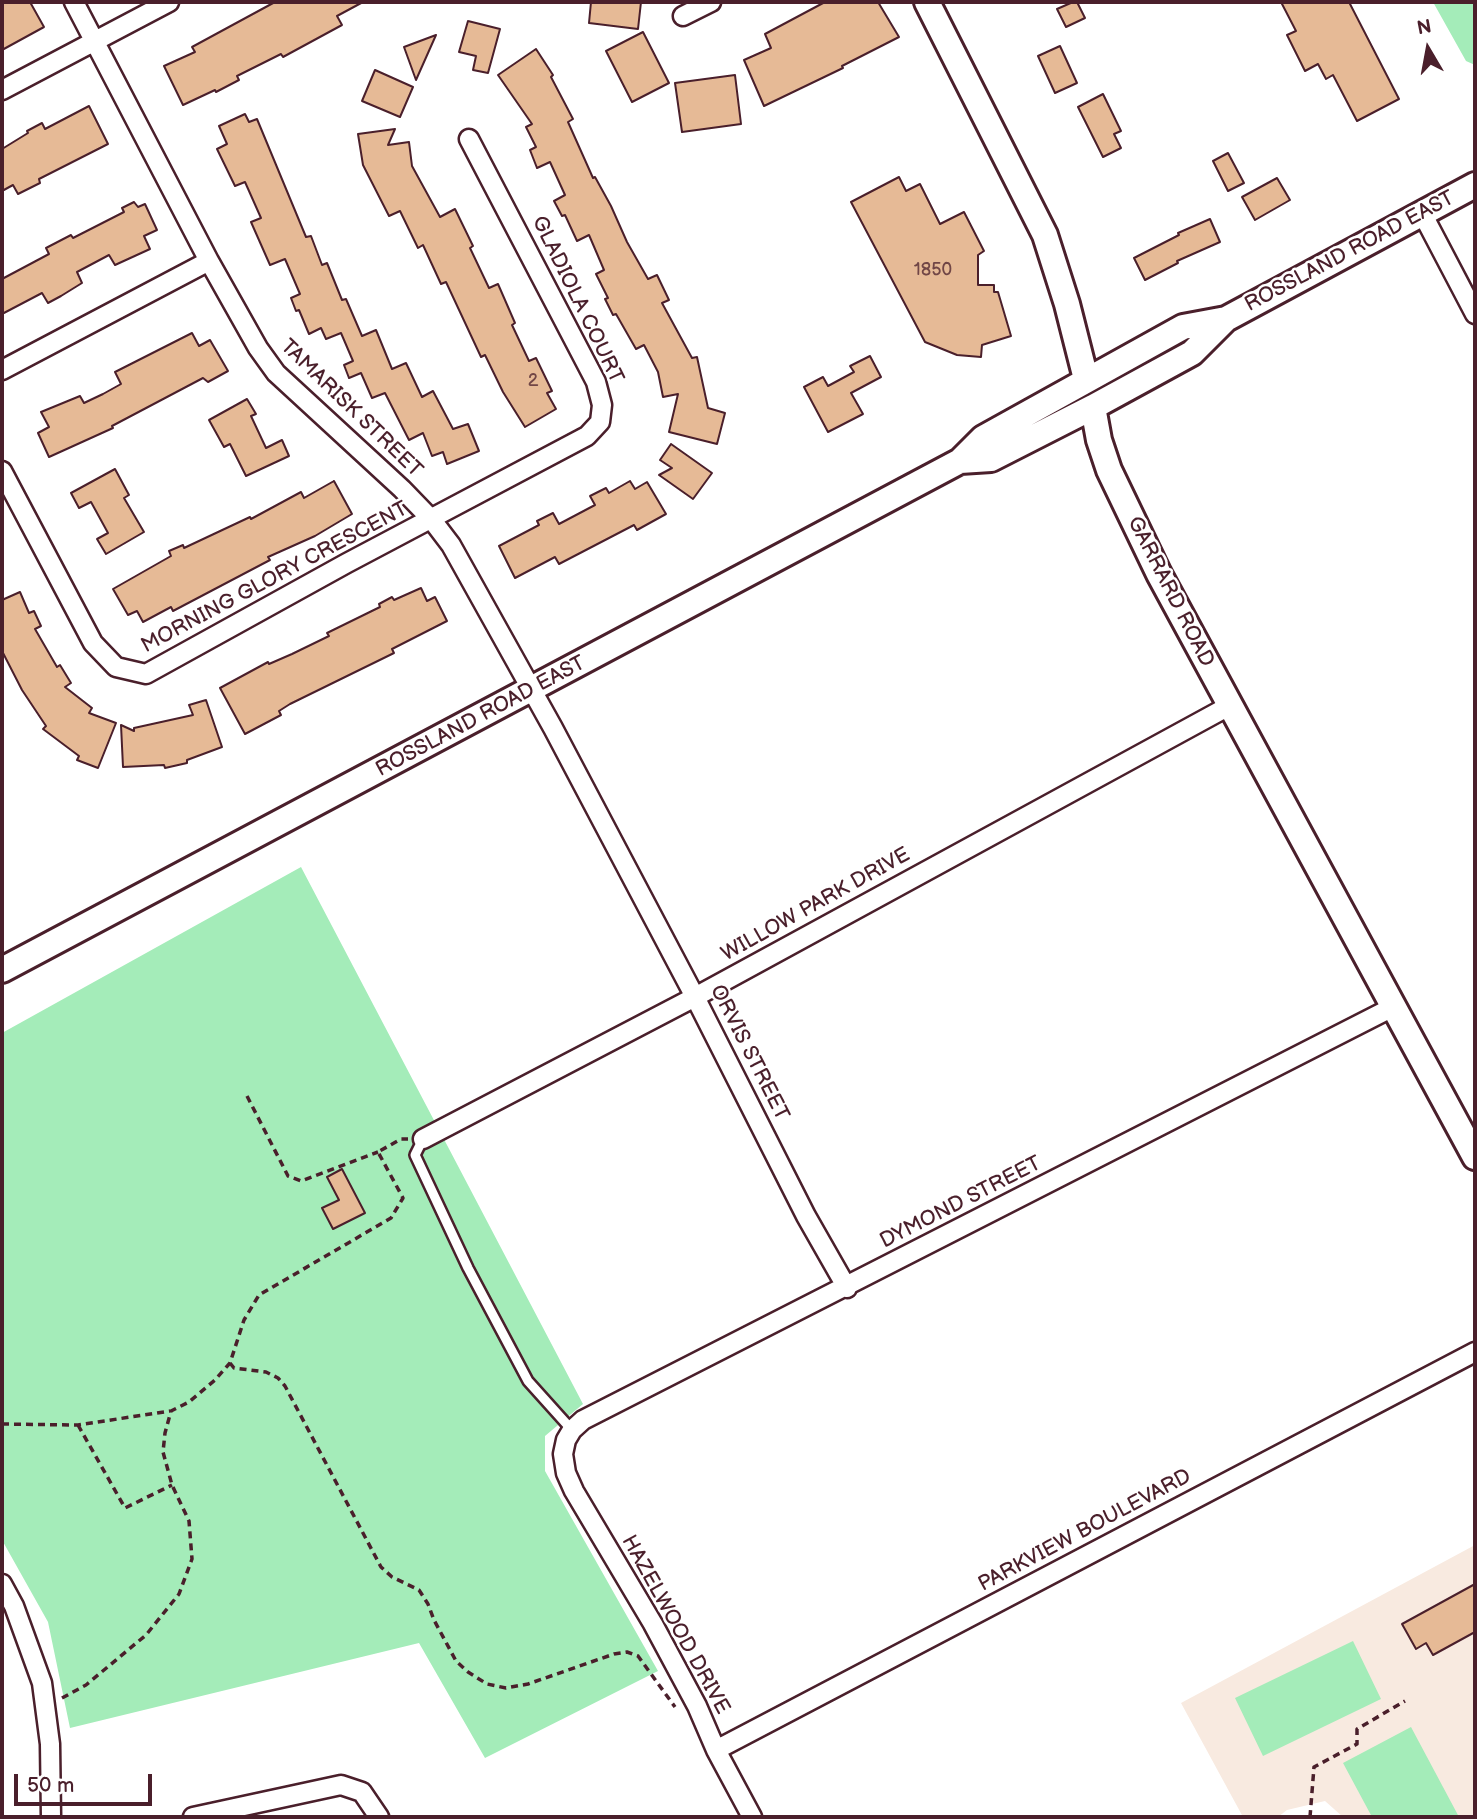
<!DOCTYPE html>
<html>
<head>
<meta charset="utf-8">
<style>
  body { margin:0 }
  #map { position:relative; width:1477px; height:1819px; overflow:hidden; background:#fff; font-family:"Balsamiq Sans",sans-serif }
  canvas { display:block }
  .frame { position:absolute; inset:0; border:4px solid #4a1f2b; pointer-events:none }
  .north { position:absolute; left:1393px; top:14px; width:70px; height:70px; -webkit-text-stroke:5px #fff; paint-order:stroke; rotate:350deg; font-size:19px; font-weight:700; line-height:28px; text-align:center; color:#4a1f2b }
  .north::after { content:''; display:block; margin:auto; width:24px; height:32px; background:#4a1f2b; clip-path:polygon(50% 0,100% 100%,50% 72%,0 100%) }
  .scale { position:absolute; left:14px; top:1774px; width:138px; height:32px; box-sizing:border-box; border:4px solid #4a1f2b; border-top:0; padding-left:9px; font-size:21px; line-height:24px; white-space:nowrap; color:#4a1f2b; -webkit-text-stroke:5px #fff; paint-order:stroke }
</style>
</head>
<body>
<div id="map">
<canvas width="1477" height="1819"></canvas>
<div class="frame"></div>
<div class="north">N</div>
<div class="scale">50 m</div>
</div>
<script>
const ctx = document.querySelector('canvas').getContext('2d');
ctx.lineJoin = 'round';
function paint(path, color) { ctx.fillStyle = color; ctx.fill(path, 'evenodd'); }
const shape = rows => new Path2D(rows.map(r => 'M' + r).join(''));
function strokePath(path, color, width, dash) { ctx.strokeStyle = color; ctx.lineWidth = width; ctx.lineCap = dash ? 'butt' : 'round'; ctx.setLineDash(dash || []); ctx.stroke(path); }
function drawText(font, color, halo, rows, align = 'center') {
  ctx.font = font + ' "Balsamiq Sans",sans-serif'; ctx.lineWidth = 5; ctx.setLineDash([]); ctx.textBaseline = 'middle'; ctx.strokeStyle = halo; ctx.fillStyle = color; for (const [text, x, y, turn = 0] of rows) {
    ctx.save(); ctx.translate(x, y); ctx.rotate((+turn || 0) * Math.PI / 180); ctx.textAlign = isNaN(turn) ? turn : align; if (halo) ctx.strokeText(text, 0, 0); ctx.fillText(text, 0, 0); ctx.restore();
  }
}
paint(shape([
  [1475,1545,1475,1817,1343,1817,1325,1801,1287,1810,1278,1817,1243,1817,1181,1703]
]), '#f8eae0');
paint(shape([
  [1433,2,1475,2,1475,65,1466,61],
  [301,867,583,1404,545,1436,545,1471,658,1671,485,1758,419,1643,70,1728,48,1622,2,1540,2,1033],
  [1353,1641,1381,1699,1263,1756,1235,1698],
  [1411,1727,1459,1817,1372,1817,1343,1763]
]), '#a4ecb9');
const building = shape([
  [2,2,30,2,44,27,2,50,2,2],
  [275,2,363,2,337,16,342,25,283,57,281,54,237,76,239,80,216,92,215,90,183,105,164,66,195,52,192,47,275,2],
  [591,2,641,2,638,29,589,23,591,2],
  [825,2,878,2,899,37,842,66,843,68,764,106,744,60,771,48,765,34,825,2],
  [1073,2,1077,2,1085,18,1066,27,1057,9,1073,2],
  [1281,2,1349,2,1399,99,1357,121,1333,75,1326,79,1318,64,1305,71,1287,35,1296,31,1281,2],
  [468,21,500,29,488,73,473,70,476,56,459,52,468,21],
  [643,32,669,83,632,102,606,51,643,32],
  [436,35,416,80,404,47,436,35],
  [1060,46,1077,83,1055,93,1038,56,1060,46],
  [536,49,553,75,551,77,573,119,568,122,593,178,595,177,611,206,627,242,648,279,657,275,669,300,662,303,692,358,697,357,708,408,725,413,717,444,669,432,678,394,663,397,658,372,644,345,636,349,616,314,613,315,605,299,608,298,596,274,604,270,589,235,577,241,565,215,562,216,554,201,565,195,550,162,537,168,530,150,536,147,526,127,532,124,498,75,536,49],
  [375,70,413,87,400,117,362,101,375,70],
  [735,75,741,124,682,132,675,83,735,75],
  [1103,94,1121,131,1114,134,1121,148,1103,157,1078,107,1103,94],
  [89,106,108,144,39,179,40,183,18,194,13,185,2,191,2,149,28,133,27,131,42,123,45,129,89,106],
  [245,114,249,122,257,119,306,237,311,236,322,265,327,263,342,300,346,299,362,336,376,330,392,369,406,363,422,397,433,391,453,429,468,424,479,451,447,464,443,452,432,456,423,433,409,440,385,393,372,398,361,373,349,378,344,365,353,361,341,333,326,339,321,328,309,334,299,310,296,311,291,298,300,294,285,259,270,265,251,222,261,218,245,182,235,186,217,149,227,144,219,126,245,114],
  [395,129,388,145,409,142,412,166,440,217,455,209,473,246,470,248,489,288,498,284,515,323,512,325,529,361,536,358,552,391,547,393,556,409,525,427,503,392,485,355,481,357,446,282,441,284,423,245,418,248,400,211,389,216,363,165,358,134,395,129],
  [1228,153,1244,183,1228,191,1213,161,1228,153],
  [899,177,906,191,920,184,940,224,964,212,984,251,978,255,978,285,994,285,994,292,998,292,1011,336,982,345,981,357,957,355,925,342,851,202,899,177],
  [1277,178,1290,200,1255,220,1242,197,1277,178],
  [134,202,138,207,145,204,157,230,144,236,150,249,115,265,109,255,77,272,82,283,61,296,48,303,42,293,2,314,2,279,49,254,46,248,71,235,73,238,124,212,122,208,134,202],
  [1210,219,1220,242,1177,261,1178,263,1145,280,1134,258,1179,235,1178,233,1210,219],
  [192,333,199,346,210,340,228,371,208,382,203,378,112,426,113,428,49,457,38,433,49,427,41,412,80,396,84,403,103,394,121,384,115,372,192,333],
  [870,356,881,377,851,393,863,414,828,432,804,387,823,377,828,386,854,372,850,366,870,356],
  [247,399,256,414,251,416,266,448,282,440,289,456,246,476,230,444,224,447,209,420,247,399],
  [671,444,712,473,693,499,659,475,672,468,660,460,671,444],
  [115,469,129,495,124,498,144,532,106,554,97,539,108,533,91,502,79,508,71,493,115,469],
  [334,481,352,514,315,536,268,557,270,560,173,611,171,607,143,622,137,611,128,615,113,589,171,556,169,551,183,545,184,548,250,517,251,519,301,492,304,498,334,481],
  [630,481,635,489,647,482,666,514,637,530,634,525,559,564,555,557,515,578,499,546,539,525,537,521,553,513,559,524,595,505,590,496,606,488,609,493,630,481],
  [421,588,427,601,435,597,447,621,392,649,394,653,290,704,279,711,281,715,245,734,220,688,268,662,269,664,292,654,329,636,327,633,380,607,379,604,392,597,394,600,421,588],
  [20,592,29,613,34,611,41,626,35,629,57,667,60,665,71,683,65,687,92,708,89,713,116,723,98,768,77,760,79,756,43,729,46,726,22,690,2,651,2,600,20,592],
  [206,700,222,747,187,760,187,763,165,768,164,765,123,767,121,725,134,731,134,728,193,715,189,705,206,700],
  [342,1169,365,1213,333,1229,322,1208,339,1200,327,1177,342,1169],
  [1475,1584,1475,1632,1433,1655,1426,1643,1416,1649,1402,1624,1475,1584]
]);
paint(building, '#e6ba96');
strokePath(building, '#4a1f2b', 2);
const lane = shape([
  [423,1139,415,1155,468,1268,528,1381,572,1430]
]);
const street = shape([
  [74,2,209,261,258,348,276,373,402,489,432,520,451,545,553,728,695,997,806,1216,847,1288],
  [683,16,711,2],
  [2,90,169,2],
  [1422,213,1475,314],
  [2,370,209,261],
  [2,471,93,643,116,667,146,674,347,563,587,436,600,422,602,405,596,382,469,139],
  [423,1139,695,997,1229,706],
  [2,1584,14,1606,42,1683,50,1744,51,1817],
  [716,1750,1475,1352],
  [193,1817,341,1785,362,1792,379,1817],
  [752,1817,716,1750,697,1706,653,1624,574,1491,566,1473,563,1454,566,1440,572,1430,583,1420,1395,1006]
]);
const secondary = shape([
  [927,2,1045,235,1067,304,1086,379],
  [1093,407,1099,440,1109,470,1159,574,1475,1157],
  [960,461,991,459,1093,407,1192,353,1226,319],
  [2,970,960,461,983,438,1183,327,1226,319,1475,185]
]);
strokePath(lane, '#4a1f2b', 14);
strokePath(street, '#4a1f2b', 23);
strokePath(secondary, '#4a1f2b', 30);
strokePath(shape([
  [247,1096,288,1176,301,1181,378,1152],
  [230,1363,234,1368,266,1372,278,1378,285,1386,381,1567,392,1577,419,1590,428,1604,434,1620,456,1661,468,1672,487,1684,506,1688,528,1684,614,1654,627,1652,638,1656,675,1707],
  [2,1424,78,1425,170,1411],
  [78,1425,125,1508,172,1485],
  [62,1698,86,1685,146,1635,179,1594,192,1559,189,1521,172,1485,163,1452,165,1433,171,1411,189,1402,215,1380,230,1363,244,1320,259,1295,391,1218,403,1198,378,1152,401,1139,408,1139],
  [1310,1817,1314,1767,1357,1744,1357,1729,1405,1701]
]), '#4a1f2b', 3.5, [7, 5]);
strokePath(lane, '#fff', 9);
strokePath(street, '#fff', 18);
strokePath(secondary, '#fff', 24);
drawText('18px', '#714646', null, [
  ["1850",933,270],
  ["2",533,381]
]);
drawText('21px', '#4a1f2b', '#fff', [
  ["ROSSLAND ROAD EAST",1350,252,-28],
  ["GLADIOLA COURT",577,300,64],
  ["TAMARISK STREET",351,409,44],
  ["MORNING GLORY CRESCENT",275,578,-28],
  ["GARRARD ROAD",1170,592,63],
  ["ROSSLAND ROAD EAST",481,717,-28],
  ["WILLOW PARK DRIVE",816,905,-29],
  ["ORVIS STREET",749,1053,63],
  ["DYMOND STREET",961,1203,-27],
  ["PARKVIEW BOULEVARD",1085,1531,-28],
  ["HAZELWOOD DRIVE",675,1625,61]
]);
</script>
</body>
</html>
